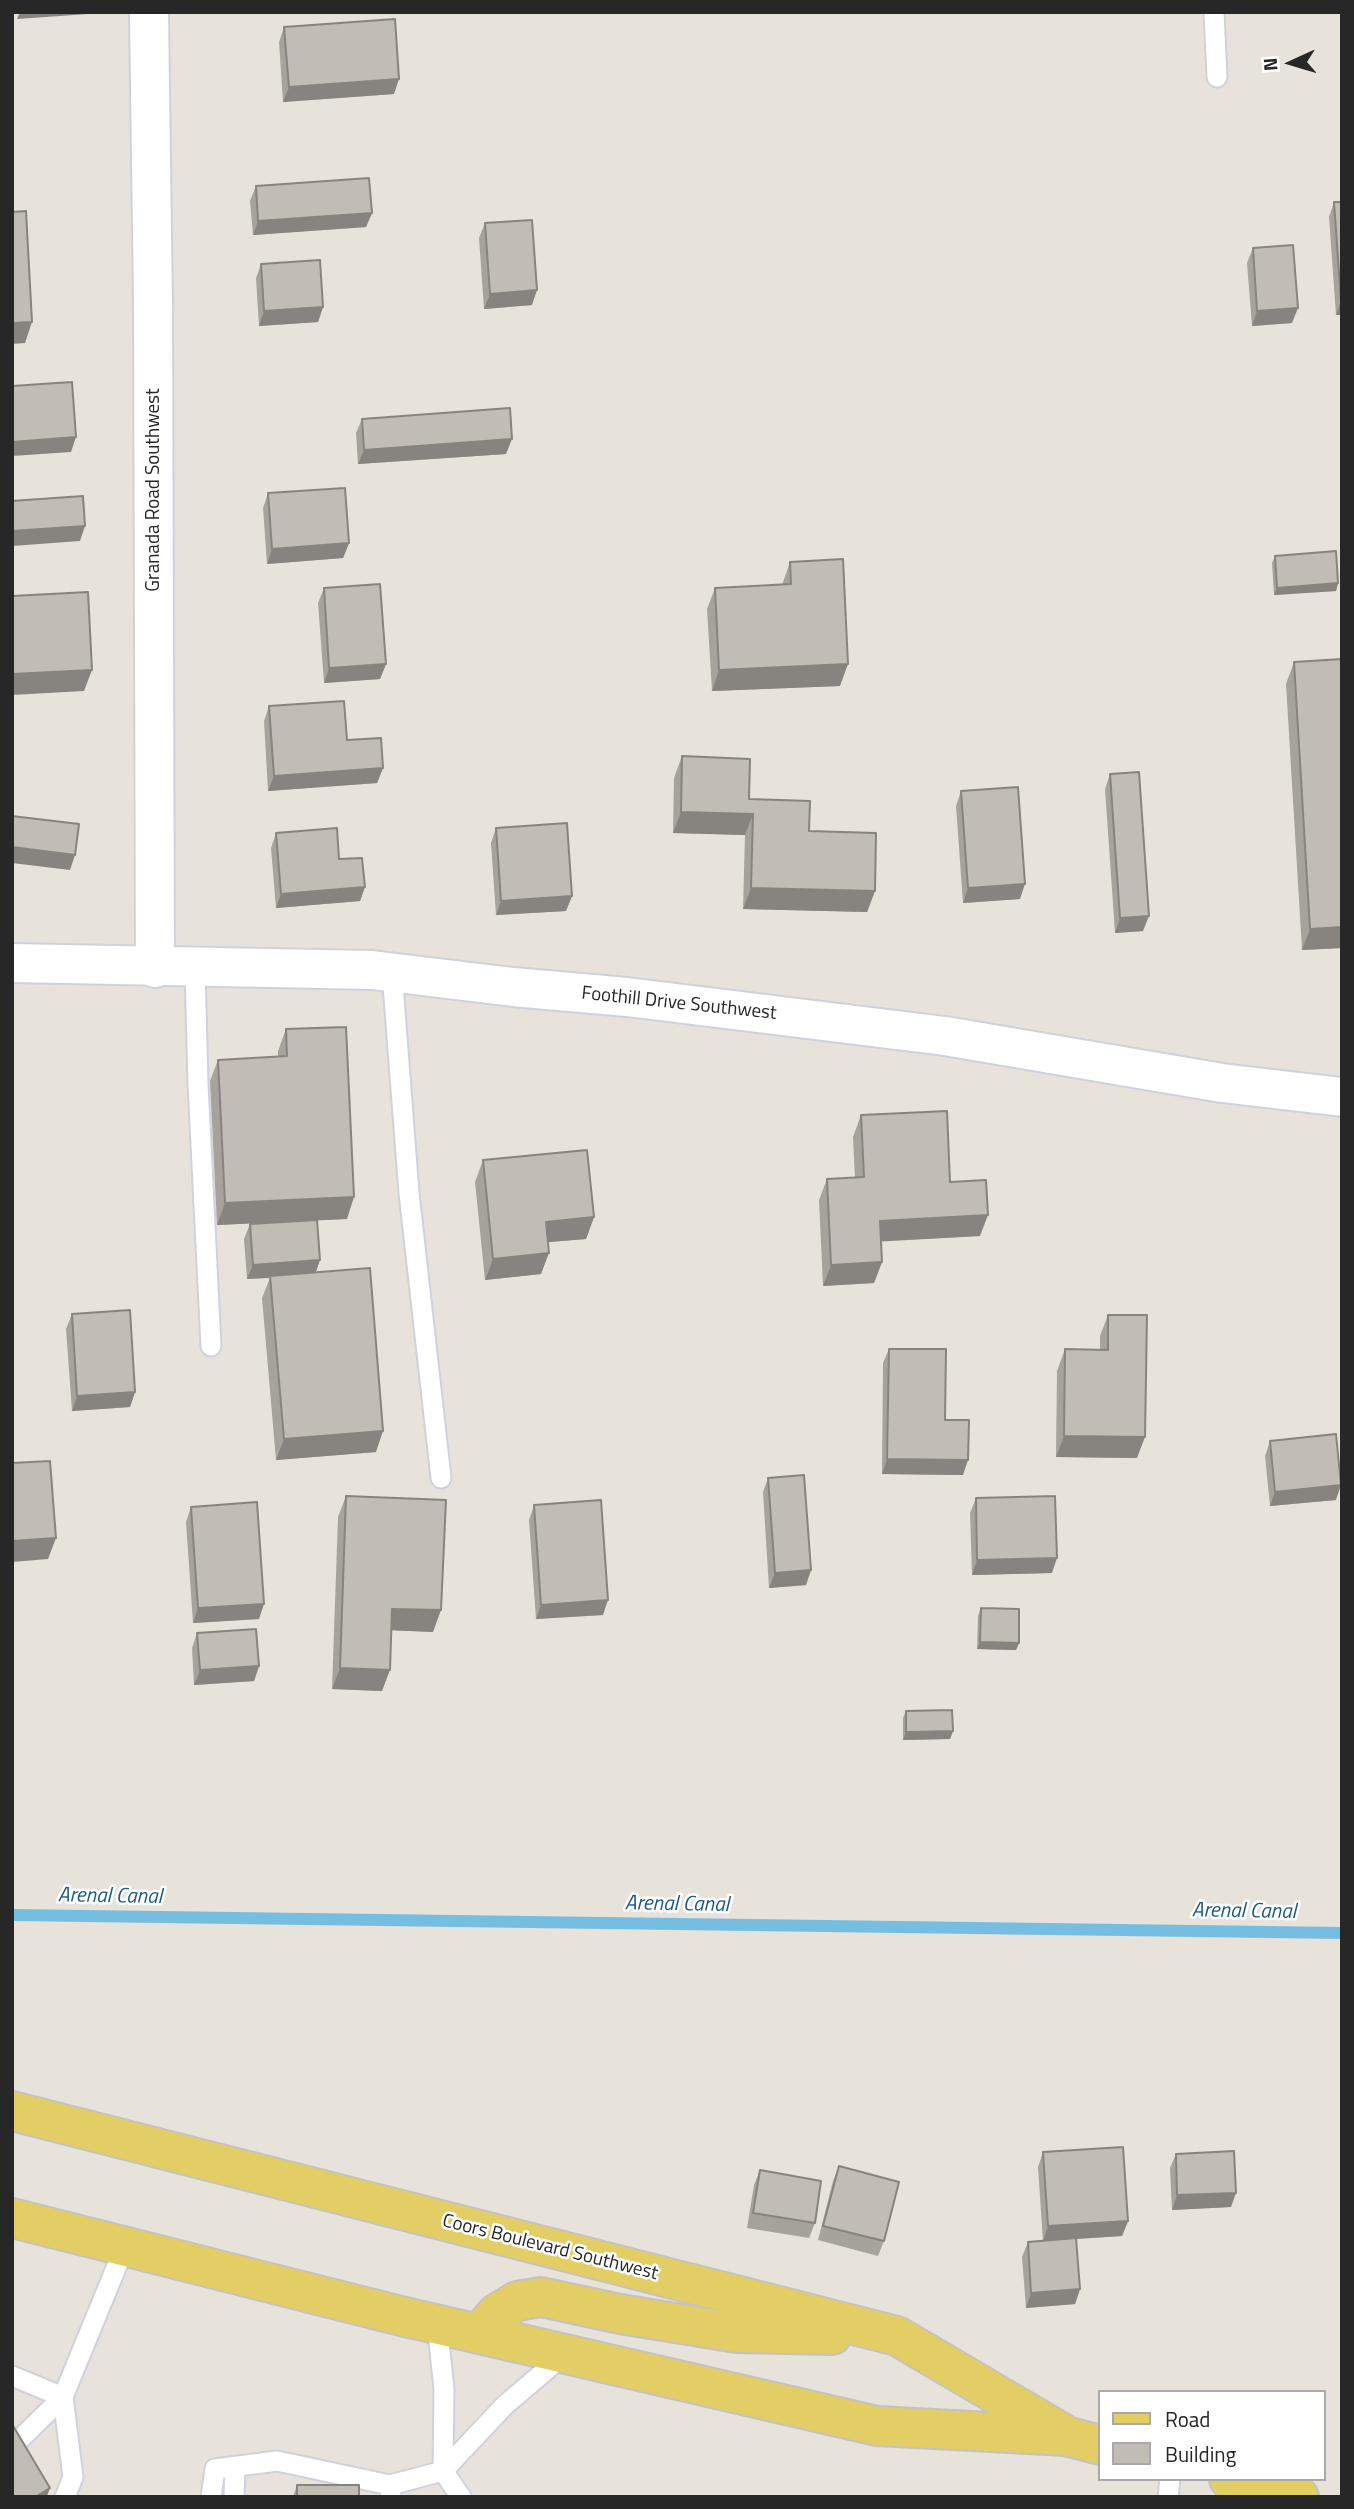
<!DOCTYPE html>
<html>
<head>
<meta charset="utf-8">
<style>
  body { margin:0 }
  #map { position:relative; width:1354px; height:2509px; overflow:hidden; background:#e8e3da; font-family:"Titillium Web",sans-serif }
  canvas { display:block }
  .frame { position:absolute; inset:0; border:14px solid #272727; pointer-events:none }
  .legend { position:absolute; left:1098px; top:2390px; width:228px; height:91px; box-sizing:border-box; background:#fff; border:2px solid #a9a9a9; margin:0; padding:9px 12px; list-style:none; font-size:21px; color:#272727 }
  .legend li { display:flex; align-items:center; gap:14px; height:35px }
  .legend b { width:35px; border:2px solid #a9a9a9 }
  .north { position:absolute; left:1256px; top:28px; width:70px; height:70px; -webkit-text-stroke:5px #fff; paint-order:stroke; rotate:266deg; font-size:19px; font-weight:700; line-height:28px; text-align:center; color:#272727 }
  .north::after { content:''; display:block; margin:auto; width:24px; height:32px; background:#272727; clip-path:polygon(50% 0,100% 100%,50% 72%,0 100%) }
</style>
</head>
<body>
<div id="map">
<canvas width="1354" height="2509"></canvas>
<div class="frame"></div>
<ul class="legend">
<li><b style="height:9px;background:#e2ce65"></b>Road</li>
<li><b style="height:19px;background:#c1bdb5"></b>Building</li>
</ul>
<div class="north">N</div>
</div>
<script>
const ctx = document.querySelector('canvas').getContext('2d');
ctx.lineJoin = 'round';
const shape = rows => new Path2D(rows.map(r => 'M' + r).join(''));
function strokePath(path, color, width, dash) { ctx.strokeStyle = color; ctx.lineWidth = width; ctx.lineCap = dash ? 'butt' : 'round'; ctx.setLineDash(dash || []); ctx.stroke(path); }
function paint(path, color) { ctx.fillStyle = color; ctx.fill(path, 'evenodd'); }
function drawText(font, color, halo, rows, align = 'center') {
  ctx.font = font + ' "Titillium Web",sans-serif'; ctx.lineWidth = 5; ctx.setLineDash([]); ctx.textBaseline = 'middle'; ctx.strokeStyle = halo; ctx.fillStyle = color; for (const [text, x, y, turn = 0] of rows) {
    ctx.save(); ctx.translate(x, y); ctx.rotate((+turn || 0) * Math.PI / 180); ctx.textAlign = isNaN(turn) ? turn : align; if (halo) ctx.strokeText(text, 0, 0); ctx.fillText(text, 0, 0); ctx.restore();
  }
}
strokePath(shape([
  [12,1915,1342,1933]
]), '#76bde2', 12);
const service = shape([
  [1214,12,1217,77],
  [195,968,198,1084,211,1346],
  [392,972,409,1193,441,1478],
  [437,2323,444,2389,443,2471,461,2497],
  [12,2376,63,2397,125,2246],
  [63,2397,73,2477,65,2497],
  [16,2443,63,2397],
  [390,2485,443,2471,505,2405,565,2354],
  [211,2497,215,2469,277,2461,390,2485,391,2496],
  [234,2497,235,2467],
  [1168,2497,1170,2479]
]);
const minor = shape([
  [149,12,153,306,155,968]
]);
const tertiary = shape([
  [12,963,372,970,513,987,627,997,945,1036,1222,1083,1342,1097]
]);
const primary = shape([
  [12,2111,897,2336,1062,2433],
  [12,2218,401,2316,877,2426,1066,2436,1100,2445],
  [479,2334,496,2314,517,2301,541,2297,620,2314,737,2333,832,2335],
  [1229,2479,1299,2497]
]);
strokePath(service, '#cfd1df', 23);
strokePath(minor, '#cfd1df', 42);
strokePath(tertiary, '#cfd1df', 42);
strokePath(primary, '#c3c3c3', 42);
strokePath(service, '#fff', 19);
strokePath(minor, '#fff', 38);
strokePath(tertiary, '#fff', 38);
strokePath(primary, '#e2ce65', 38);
paint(shape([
  [284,27,394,94,283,102,279,42],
  [256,186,372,213,366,227,253,235,250,201],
  [1334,202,1342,202,1342,315,1336,315,1329,217],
  [485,223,532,305,484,309,479,238],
  [1253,248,1292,323,1252,326,1247,263],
  [261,264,323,307,318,322,259,326,256,278],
  [362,419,506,454,358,464,356,433],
  [268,493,349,543,343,558,267,564,263,508],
  [1275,556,1338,583,1336,591,1274,595,1272,563],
  [790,562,840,686,712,691,707,609,715,588,782,585],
  [324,588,386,664,380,679,324,683,318,603],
  [1342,659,1342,948,1302,950,1286,684,1294,662],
  [269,706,347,740,383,768,377,783,268,791,264,721],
  [682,756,749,799,809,831,875,891,867,912,743,909,745,835,673,833,674,778],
  [1110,774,1143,931,1115,933,1105,789],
  [961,791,1020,899,963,903,956,806],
  [496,828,572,896,566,911,496,915,491,843],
  [276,833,339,859,365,887,360,901,276,908,271,848],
  [286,1029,347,1219,317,1220,316,1273,376,1452,276,1460,262,1298,270,1278,247,1279,244,1239,250,1224,295,1221,217,1225,210,1081,218,1060,278,1057,278,1051],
  [861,1115,950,1182,980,1236,881,1241,882,1262,874,1283,823,1286,819,1200,827,1179,855,1178,853,1137],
  [483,1160,594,1217,586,1239,548,1242,541,1274,485,1280,475,1182],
  [72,1314,135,1392,130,1407,72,1411,66,1329],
  [1108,1315,1137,1458,1056,1457,1057,1371,1065,1349,1100,1350,1100,1336],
  [889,1349,945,1420,963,1475,882,1474,883,1363],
  [1270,1441,1336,1500,1270,1506,1265,1456],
  [768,1478,811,1570,806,1585,769,1588,763,1492],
  [346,1496,433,1632,391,1630,382,1691,332,1689,338,1517],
  [976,1498,1052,1573,972,1575,970,1513],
  [534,1505,603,1615,536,1619,529,1520],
  [191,1507,259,1619,193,1623,186,1522],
  [981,1608,1019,1643,1016,1650,977,1649,978,1616],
  [197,1633,259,1666,254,1681,194,1685,192,1648],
  [906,1711,953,1731,950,1739,903,1740,903,1718],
  [1043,2152,1128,2221,1122,2236,1076,2239,1080,2289,1075,2304,1026,2308,1022,2257,1028,2242,1043,2241,1038,2167],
  [1176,2154,1231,2207,1172,2210,1170,2168],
  [839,2166,884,2241,878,2256,818,2240,833,2181],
  [760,2170,815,2223,809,2238,747,2228,754,2185],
  [297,2485,359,2497,293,2497]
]), '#a6a39c');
paint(shape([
  [20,12,104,12,103,13,17,19],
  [399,79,394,94,283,102,289,87],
  [372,213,366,227,253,235,258,221],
  [537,290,532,305,484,309,490,294],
  [1342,300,1342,315,1336,315,1341,301],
  [323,307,318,322,259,326,264,311],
  [1298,308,1292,323,1252,326,1257,311],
  [32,322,25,343,12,344,12,323],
  [76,437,71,452,12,456,12,442],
  [512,439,506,454,358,464,364,450],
  [85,526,80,541,12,546,12,531],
  [349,543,343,558,267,564,272,549],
  [1338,583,1336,591,1274,595,1277,588],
  [386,664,380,679,324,683,329,668],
  [848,664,840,686,712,691,719,670],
  [92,670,84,691,12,695,12,674],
  [383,768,377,783,268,791,274,776],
  [681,812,753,814,745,835,673,833],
  [12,847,75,855,70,870,12,863],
  [1025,884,1020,899,963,903,968,888],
  [365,887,360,901,276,908,281,894],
  [751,888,875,891,867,912,743,909],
  [572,896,566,911,496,915,501,901],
  [1149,916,1143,931,1115,933,1120,918],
  [1342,927,1342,948,1302,950,1310,929],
  [354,1197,347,1219,217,1225,225,1203],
  [988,1215,980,1236,872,1242,880,1221],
  [594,1217,586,1239,538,1243,546,1222],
  [549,1253,541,1274,485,1280,493,1259],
  [320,1260,315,1275,247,1279,253,1265],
  [882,1262,874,1283,823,1286,831,1265],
  [135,1392,130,1407,72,1411,77,1396],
  [383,1431,376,1452,276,1460,284,1439],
  [1064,1436,1145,1437,1137,1458,1056,1457],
  [887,1459,968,1460,963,1475,882,1474],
  [1341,1485,1336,1500,1270,1506,1275,1492],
  [56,1538,48,1559,12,1562,12,1541],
  [1057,1558,1052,1573,972,1575,977,1560],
  [811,1570,806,1585,769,1588,775,1573],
  [608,1600,603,1615,536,1619,541,1605],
  [264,1604,259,1619,193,1623,198,1608],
  [392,1609,441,1610,433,1632,385,1630],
  [980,1642,1019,1643,1016,1650,977,1649],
  [259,1666,254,1681,194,1685,200,1670],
  [340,1668,390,1670,382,1691,332,1689],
  [953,1731,950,1739,903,1740,906,1732],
  [1236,2193,1231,2207,1172,2210,1177,2195],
  [1128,2221,1122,2236,1043,2241,1048,2226],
  [1080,2289,1075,2304,1026,2308,1031,2293],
  [50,2488,47,2496,35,2497]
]), '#87847f');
const building = shape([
  [395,19,399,79,289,87,284,27,395,19],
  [369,178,372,213,258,221,256,186,369,178],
  [1334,202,1342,202,1341,301,1334,202],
  [26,211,32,322,12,323,12,212,26,211],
  [532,220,537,290,490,294,485,223,532,220],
  [1293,245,1298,308,1257,311,1253,248,1293,245],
  [320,260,323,307,264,311,261,264,320,260],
  [72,382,76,437,12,442,12,386,72,382],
  [510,408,512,439,364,450,362,419,510,408],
  [345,488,349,543,272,549,268,493,345,488],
  [83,496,85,526,12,531,12,501,83,496],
  [1336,551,1338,583,1277,588,1275,556,1336,551],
  [843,559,848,664,719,670,715,588,791,584,790,562,843,559],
  [380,584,386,664,329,668,324,588,380,584],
  [88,592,92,670,12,674,12,596,88,592],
  [1342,659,1342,927,1310,929,1294,662,1342,659],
  [344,701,347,740,381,738,383,768,274,776,269,706,344,701],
  [682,756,750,759,749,799,810,801,809,831,876,833,875,891,751,888,753,814,681,812,682,756],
  [1139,772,1149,916,1120,918,1110,774,1139,772],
  [1018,787,1025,884,968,888,961,791,1018,787],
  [12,816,79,824,75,855,12,847,12,816],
  [567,823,572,896,501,901,496,828,567,823],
  [337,828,339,859,362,858,365,887,281,894,276,833,337,828],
  [346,1027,354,1197,225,1203,218,1060,287,1056,286,1029,346,1027],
  [947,1111,950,1182,986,1180,988,1215,880,1221,882,1262,831,1265,827,1179,864,1177,861,1115,947,1111],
  [587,1150,594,1217,546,1222,549,1253,493,1259,483,1160,587,1150],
  [317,1220,320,1260,253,1265,250,1224,317,1220],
  [370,1268,383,1431,284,1439,270,1276,370,1268],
  [130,1310,135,1392,77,1396,72,1314,130,1310],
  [1108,1315,1147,1315,1145,1437,1064,1436,1065,1349,1108,1350,1108,1315],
  [889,1349,946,1349,945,1420,969,1420,968,1460,887,1459,889,1349],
  [1336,1434,1341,1485,1275,1492,1270,1441,1336,1434],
  [50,1461,56,1538,12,1541,12,1463,50,1461],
  [804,1475,811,1570,775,1573,768,1478,804,1475],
  [346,1496,446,1500,441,1610,392,1609,390,1670,340,1668,346,1496],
  [1055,1496,1057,1558,977,1560,976,1498,1055,1496],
  [601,1500,608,1600,541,1605,534,1505,601,1500],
  [257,1502,264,1604,198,1608,191,1507,257,1502],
  [981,1608,1019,1609,1019,1643,980,1642,981,1608],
  [256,1629,259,1666,200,1670,197,1633,256,1629],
  [952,1710,953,1731,906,1732,906,1711,952,1710],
  [1123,2147,1128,2221,1048,2226,1043,2152,1123,2147],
  [1234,2151,1236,2193,1177,2195,1176,2154,1234,2151],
  [839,2166,899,2182,884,2241,823,2226,839,2166],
  [760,2170,821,2181,815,2223,753,2213,760,2170],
  [1076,2238,1080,2289,1031,2293,1028,2242,1076,2238],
  [12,2424,50,2488,35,2497,12,2497,12,2424],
  [297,2485,359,2485,359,2497,297,2497,297,2485]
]);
paint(building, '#c1bdb5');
strokePath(building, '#87847f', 2);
drawText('19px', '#272727', '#fff', [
  ["Granada Road Southwest",154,490,-90],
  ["Foothill Drive Southwest",679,1004,6],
  ["Coors Boulevard Southwest",550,2248,14]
]);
drawText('italic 21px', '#195a89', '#fff', [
  ["Arenal Canal",110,1897,1],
  ["Arenal Canal",677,1905,1],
  ["Arenal Canal",1244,1912,1]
]);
</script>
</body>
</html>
